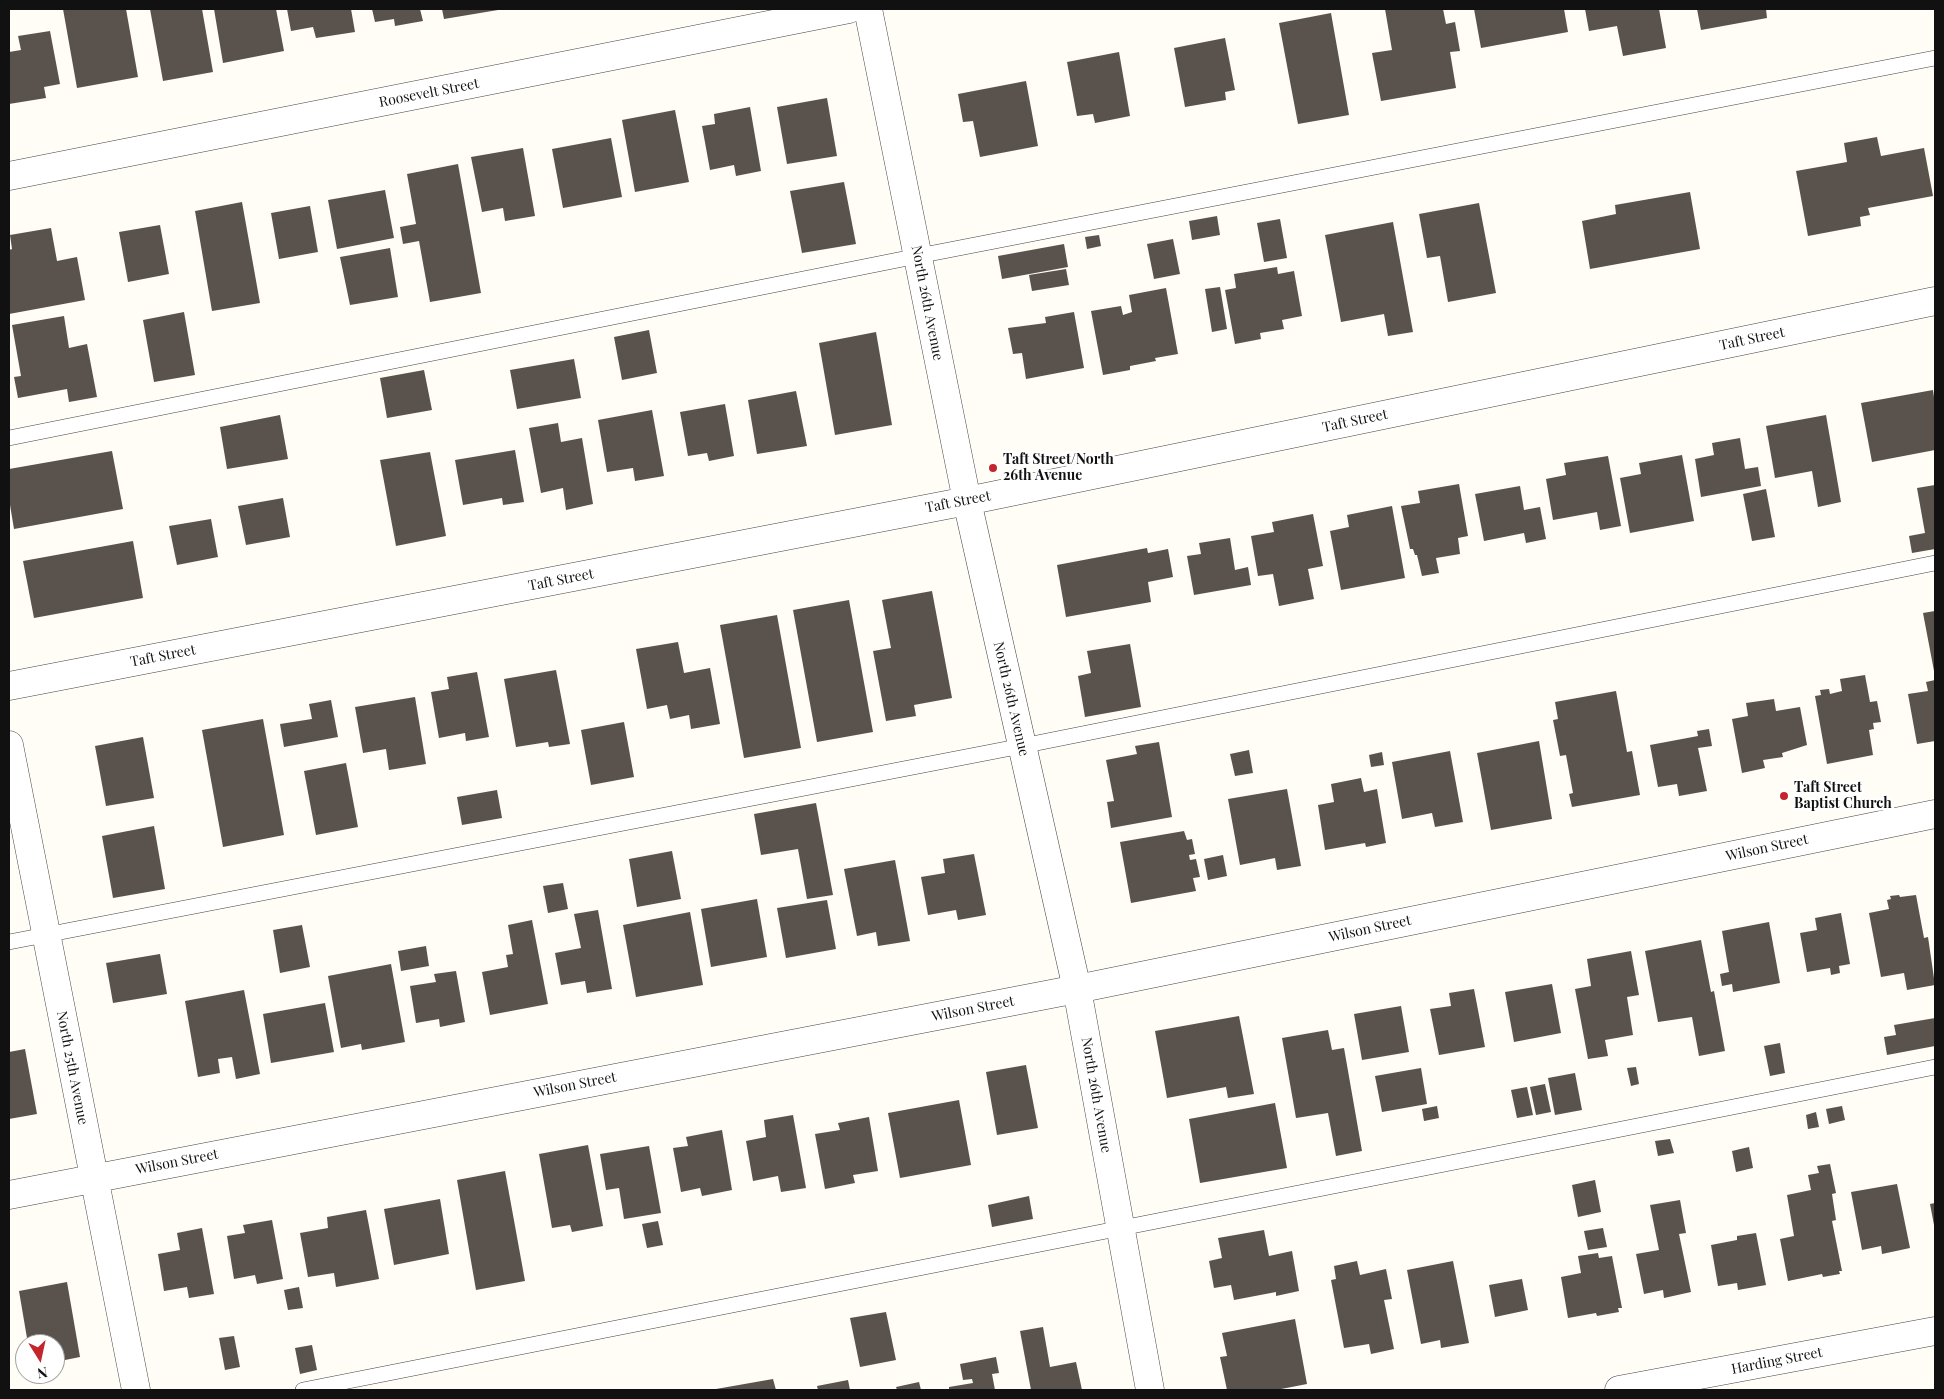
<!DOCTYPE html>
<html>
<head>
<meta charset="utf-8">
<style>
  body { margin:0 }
  #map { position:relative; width:1944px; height:1399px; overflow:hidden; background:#fffdf5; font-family:"Playfair Display",serif }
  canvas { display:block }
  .frame { position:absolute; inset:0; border:10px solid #111; pointer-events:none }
  .north { position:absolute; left:15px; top:1334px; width:50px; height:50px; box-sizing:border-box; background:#fff; border:1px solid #a0a0a0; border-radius:50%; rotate:170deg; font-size:14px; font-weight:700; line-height:20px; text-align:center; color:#111 }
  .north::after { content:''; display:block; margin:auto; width:18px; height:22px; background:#c4262e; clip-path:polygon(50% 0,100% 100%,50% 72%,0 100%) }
</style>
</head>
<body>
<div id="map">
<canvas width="1944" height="1399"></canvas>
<div class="frame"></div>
<div class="north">N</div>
</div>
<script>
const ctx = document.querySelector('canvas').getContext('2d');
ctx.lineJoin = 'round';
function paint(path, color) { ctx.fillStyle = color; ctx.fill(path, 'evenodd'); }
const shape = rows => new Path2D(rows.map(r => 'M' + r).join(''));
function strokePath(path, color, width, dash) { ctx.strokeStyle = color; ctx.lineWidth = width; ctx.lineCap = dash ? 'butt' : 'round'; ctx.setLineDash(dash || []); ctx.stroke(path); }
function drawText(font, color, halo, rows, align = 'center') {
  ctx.font = font + ' "Playfair Display",serif'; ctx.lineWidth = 5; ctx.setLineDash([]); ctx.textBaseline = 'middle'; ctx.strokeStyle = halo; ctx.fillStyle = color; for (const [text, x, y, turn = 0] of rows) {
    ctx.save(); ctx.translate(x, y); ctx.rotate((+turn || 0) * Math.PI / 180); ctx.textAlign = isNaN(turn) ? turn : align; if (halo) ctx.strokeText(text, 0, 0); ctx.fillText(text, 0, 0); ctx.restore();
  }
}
paint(shape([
  [63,9,126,9,138,77,77,88],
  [150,9,202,9,213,72,163,81],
  [214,9,276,9,284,51,223,63],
  [287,9,351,9,355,32,316,38,313,27,291,31],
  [372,9,420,9,423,21,395,26,394,19,375,22],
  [442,9,498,9,498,10,444,19],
  [1385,9,1443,9,1446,24,1455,22,1460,51,1450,52,1456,88,1381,101,1372,53,1392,50],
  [1474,9,1564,9,1568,32,1481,48],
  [1585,9,1659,9,1666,48,1623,56,1617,26,1589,31],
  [1697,9,1766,9,1767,18,1701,30],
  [1331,13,1349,115,1298,124,1279,23],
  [50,31,60,84,44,87,46,98,9,104,9,52,21,50,18,36],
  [1225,38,1235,90,1225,92,1226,100,1185,107,1174,48],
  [1119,52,1130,116,1095,123,1093,114,1077,116,1067,62],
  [1026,81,1038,146,980,157,973,121,963,122,958,94],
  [827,98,837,156,787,164,777,107],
  [750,107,761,171,736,176,734,165,710,170,702,126,715,124,714,114],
  [675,110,689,182,635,192,622,120],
  [1877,137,1881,156,1924,148,1933,196,1868,208,1870,215,1860,217,1861,226,1808,236,1796,171,1847,162,1844,143],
  [611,138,622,197,563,208,552,149],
  [523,148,535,216,505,221,503,208,482,212,471,157],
  [458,164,481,293,430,302,419,241,403,244,400,227,416,224,407,174],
  [844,182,856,244,802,253,790,191],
  [385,190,394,238,337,249,328,200],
  [1690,192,1700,249,1590,269,1582,221,1616,214,1615,205],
  [242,202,260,303,212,311,195,211],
  [1479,203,1496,293,1448,302,1440,256,1427,258,1419,214],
  [310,206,318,252,279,259,271,213],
  [1217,216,1220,235,1192,240,1189,221],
  [1280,219,1287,258,1264,262,1257,223],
  [1393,222,1413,332,1388,336,1384,314,1341,322,1325,235],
  [160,225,169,274,128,282,119,232],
  [51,228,57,261,77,257,85,300,9,314,9,250,12,249,10,235],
  [1099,235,1101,246,1087,249,1085,237],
  [1173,239,1180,274,1154,279,1147,244],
  [1064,244,1068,267,1002,279,998,256],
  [390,248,398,297,350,305,340,257],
  [1277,267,1278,274,1294,271,1302,316,1282,320,1284,329,1260,333,1261,339,1235,344,1225,290,1236,288,1234,274],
  [1066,269,1069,285,1032,291,1029,275],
  [1220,287,1227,329,1212,332,1205,289],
  [1166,288,1178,354,1155,358,1156,361,1130,366,1130,370,1103,375,1091,311,1121,306,1123,315,1132,312,1129,295],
  [184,312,195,375,154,382,143,320],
  [1074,312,1084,368,1026,379,1022,353,1013,354,1008,328,1046,323,1045,317],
  [64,316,69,348,87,344,97,397,69,402,67,389,18,398,14,377,21,376,12,325],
  [649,330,657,373,622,380,614,337],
  [876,332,892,425,835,435,819,343],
  [574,359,581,398,517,409,510,370],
  [424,370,432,410,387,418,380,378],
  [1933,390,1935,404,1935,450,1872,462,1861,403],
  [796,391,807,446,757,454,748,400],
  [725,404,734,456,709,461,707,453,688,456,680,412],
  [652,410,664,476,635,481,633,468,607,472,598,420],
  [280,415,288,459,227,469,220,427],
  [1826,415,1841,502,1818,507,1812,471,1775,478,1766,426],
  [558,423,561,442,582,438,593,504,566,510,563,488,541,493,529,428],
  [1740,438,1745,469,1758,467,1761,486,1701,497,1695,459,1714,455,1712,443],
  [515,450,524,502,503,505,502,498,463,505,455,460],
  [112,451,123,509,14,529,9,499,9,469],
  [430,452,446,536,396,546,380,460],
  [1682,455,1694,521,1630,533,1620,478,1641,474,1639,463],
  [1608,456,1621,526,1600,530,1597,512,1553,520,1546,479,1566,475,1564,463],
  [1459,484,1468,536,1458,538,1460,554,1436,558,1439,573,1422,576,1417,555,1415,555,1413,549,1410,549,1401,506,1420,503,1418,491],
  [1935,485,1935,549,1912,553,1909,536,1925,533,1917,488],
  [1520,486,1524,510,1540,507,1546,539,1526,543,1524,533,1484,541,1475,494],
  [1766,489,1775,537,1752,541,1743,494],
  [283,498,290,537,246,545,238,506],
  [1392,506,1405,578,1341,590,1330,531,1349,527,1347,515],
  [1313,514,1323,566,1308,569,1314,599,1279,606,1273,574,1258,576,1251,536,1274,532,1272,522],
  [211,519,218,557,177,565,169,526],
  [1230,538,1235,570,1248,567,1251,585,1194,595,1187,556,1201,554,1199,543],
  [133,541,143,598,34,618,23,561],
  [1147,548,1148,553,1168,549,1173,577,1148,582,1151,602,1066,617,1057,565],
  [932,591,952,698,914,705,916,716,886,721,873,651,891,648,882,600],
  [849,600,873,732,817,742,793,610],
  [1935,611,1935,671,1934,671,1923,613],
  [777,615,801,748,744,758,720,625],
  [678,642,684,673,710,668,720,724,691,729,689,715,670,719,667,705,647,709,636,649],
  [1130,644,1141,707,1085,717,1078,676,1091,673,1087,651],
  [556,670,570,744,549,747,548,742,516,747,504,679],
  [477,672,489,737,466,741,465,733,439,738,431,692,449,689,447,677],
  [1865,675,1870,702,1877,701,1881,722,1873,723,1874,729,1869,730,1873,755,1827,764,1815,696,1821,695,1820,690,1829,689,1830,694,1842,691,1840,679],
  [1935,680,1935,741,1917,744,1908,694,1928,691,1926,682],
  [1616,691,1627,752,1632,751,1640,795,1572,807,1569,794,1573,793,1566,755,1560,756,1553,720,1558,719,1555,702],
  [415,697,426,764,389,770,386,749,363,753,355,707],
  [1774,699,1776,711,1800,707,1807,745,1782,753,1783,757,1763,760,1765,768,1742,773,1732,719,1748,716,1746,703],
  [331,700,338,737,284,747,280,724,312,719,309,704],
  [263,719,284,835,223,847,202,730],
  [624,722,634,777,591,785,581,730],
  [1709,729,1712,746,1698,748,1707,791,1679,796,1677,784,1658,787,1650,745,1698,736,1697,731],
  [143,737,154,798,106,806,95,746],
  [1539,741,1552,819,1491,830,1477,753],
  [1159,742,1172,817,1111,828,1107,802,1114,801,1106,760,1137,754,1135,746],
  [1249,750,1253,773,1235,776,1230,754],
  [1450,751,1463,822,1435,827,1432,813,1402,819,1392,762],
  [1382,752,1384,765,1371,767,1369,755],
  [346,763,358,827,316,835,304,771],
  [1361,778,1364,792,1377,789,1386,843,1366,847,1365,843,1325,850,1318,805,1334,802,1331,784],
  [1287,789,1301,866,1277,870,1275,858,1240,865,1228,799],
  [497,790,502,818,462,825,457,797],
  [816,803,833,895,807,899,798,849,761,855,754,814],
  [154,826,165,889,113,898,102,836],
  [1184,831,1187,840,1192,839,1195,854,1189,855,1190,860,1196,859,1200,877,1193,878,1196,891,1131,903,1120,842],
  [672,851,681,899,637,907,629,859],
  [974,854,986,915,958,920,956,910,928,915,921,877,945,873,943,859],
  [1223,855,1227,876,1208,880,1204,859],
  [895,860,910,941,878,946,876,932,857,936,844,869],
  [563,883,568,909,548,913,543,886],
  [1899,895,1900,897,1916,895,1924,938,1928,937,1935,985,1907,990,1904,973,1881,977,1869,913,1889,909,1887,900,1891,899,1890,896],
  [757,899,767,957,711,967,701,909],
  [827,900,836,949,786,958,777,908],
  [598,910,612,989,587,993,585,981,561,985,555,953,581,948,574,914],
  [690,912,703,985,636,997,623,925],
  [1841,913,1850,964,1839,966,1840,973,1831,975,1830,968,1807,972,1800,933,1817,930,1815,918],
  [532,920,548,1004,490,1015,482,972,508,967,506,955,513,954,508,925],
  [1769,922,1780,983,1733,992,1732,984,1722,986,1720,974,1729,972,1722,931],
  [302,925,310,967,280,973,273,930],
  [1701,940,1711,992,1714,991,1725,1051,1699,1056,1692,1017,1658,1022,1645,951],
  [426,946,429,966,401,971,398,951],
  [1631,951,1639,995,1627,997,1633,1035,1605,1040,1608,1056,1588,1059,1575,989,1591,986,1587,959],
  [160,954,167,994,113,1003,106,963],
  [391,964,405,1042,362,1050,361,1044,341,1048,328,976],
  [456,971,465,1022,440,1027,439,1019,416,1023,410,986,436,982,434,974],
  [1552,984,1561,1033,1514,1042,1505,992],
  [1474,989,1485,1047,1439,1055,1430,1009,1451,1006,1449,993],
  [244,990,260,1074,236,1079,232,1057,218,1059,220,1073,198,1077,185,1001],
  [325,1003,334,1052,271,1063,263,1014],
  [1401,1006,1409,1052,1362,1060,1354,1014],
  [1239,1016,1254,1094,1228,1098,1226,1087,1167,1098,1155,1031],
  [1935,1018,1935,1046,1887,1055,1884,1037,1896,1035,1894,1025],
  [1328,1030,1332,1050,1344,1048,1362,1151,1336,1156,1328,1113,1296,1118,1282,1038],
  [1780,1043,1785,1073,1770,1076,1764,1046],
  [25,1049,37,1114,9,1119,9,1052],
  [1026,1065,1038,1128,997,1135,986,1072],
  [1636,1067,1639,1084,1631,1086,1627,1068],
  [1421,1068,1427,1104,1382,1112,1375,1076],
  [1575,1073,1582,1110,1555,1115,1548,1078],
  [1545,1084,1551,1112,1536,1115,1530,1087],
  [1527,1087,1533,1115,1517,1118,1511,1090],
  [959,1100,971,1165,900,1178,888,1113],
  [1275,1103,1287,1168,1200,1183,1189,1119],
  [1437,1106,1439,1118,1424,1121,1422,1109],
  [1842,1106,1845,1120,1829,1124,1826,1109],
  [1816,1112,1819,1127,1808,1129,1806,1115],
  [793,1115,806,1188,781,1192,778,1176,753,1181,746,1141,766,1137,764,1120],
  [869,1117,878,1171,853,1175,855,1183,825,1189,815,1134,840,1130,838,1123],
  [722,1130,732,1190,702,1196,700,1188,681,1192,673,1148,688,1146,686,1137],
  [1670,1139,1674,1153,1658,1156,1655,1141],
  [588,1145,603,1226,572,1232,570,1225,552,1228,539,1154],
  [649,1146,661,1213,624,1219,619,1188,606,1190,600,1154],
  [1749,1147,1753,1168,1736,1172,1732,1151],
  [1830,1164,1836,1193,1832,1194,1836,1220,1832,1221,1842,1271,1839,1271,1840,1274,1823,1277,1822,1274,1788,1281,1780,1239,1794,1236,1787,1195,1811,1190,1808,1175,1819,1173,1817,1166],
  [505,1171,525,1281,476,1290,457,1180],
  [1595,1180,1601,1212,1578,1217,1572,1185],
  [1897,1184,1910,1248,1882,1254,1881,1246,1862,1250,1851,1192],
  [1029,1196,1033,1219,992,1227,988,1205],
  [440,1199,449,1254,394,1265,384,1209],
  [1680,1200,1686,1233,1679,1234,1691,1292,1664,1298,1663,1290,1644,1294,1636,1254,1659,1250,1650,1205],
  [1935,1203,1935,1225,1934,1225,1930,1204],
  [366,1210,379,1279,336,1287,334,1273,308,1277,300,1233,328,1228,327,1217],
  [272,1220,283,1279,257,1284,255,1275,234,1279,227,1236,245,1233,243,1225],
  [658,1221,663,1245,647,1248,642,1224],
  [202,1228,214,1294,189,1298,187,1287,164,1291,158,1254,180,1250,177,1233],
  [1603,1228,1607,1247,1588,1250,1584,1231],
  [1264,1230,1269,1256,1292,1251,1299,1291,1276,1296,1276,1292,1234,1300,1231,1285,1214,1288,1209,1261,1222,1258,1218,1238],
  [1756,1233,1766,1285,1738,1290,1737,1283,1718,1286,1711,1245,1737,1240,1737,1236],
  [1598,1253,1599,1258,1612,1256,1622,1308,1618,1308,1619,1312,1597,1316,1596,1313,1568,1318,1561,1277,1581,1273,1578,1256],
  [1357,1261,1360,1275,1386,1269,1392,1299,1384,1300,1394,1349,1371,1354,1369,1344,1344,1348,1331,1280,1336,1279,1334,1266],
  [1453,1261,1469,1343,1441,1348,1440,1340,1421,1344,1407,1270],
  [1522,1279,1528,1310,1495,1317,1489,1285],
  [67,1282,80,1357,55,1362,55,1344,28,1344,19,1291],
  [299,1287,303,1308,288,1310,284,1290],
  [886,1312,896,1360,860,1367,850,1318],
  [1295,1319,1307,1384,1276,1390,1227,1390,1220,1357,1227,1356,1222,1333],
  [1043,1327,1050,1367,1076,1362,1082,1390,1031,1390,1020,1331],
  [234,1336,240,1367,225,1370,219,1338],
  [312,1345,317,1370,300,1374,295,1348],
  [996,1357,999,1373,992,1374,995,1390,949,1390,949,1387,973,1383,972,1379,963,1380,960,1364],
  [773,1379,776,1390,716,1390,716,1389],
  [848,1380,850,1390,818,1390,817,1386],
  [919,1382,921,1390,897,1390,896,1387]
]), '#5a524d');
const service = shape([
  [9,438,918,256,1935,58],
  [9,942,1022,746,1935,563],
  [303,1390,1935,1067]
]);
const minor = shape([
  [9,176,849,9],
  [9,745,136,1390],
  [9,1195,1077,989,1935,814],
  [1619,1390,1935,1331]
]);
const tertiary = shape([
  [868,9,967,501,1077,989,1150,1390],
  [9,686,967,501,1935,301]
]);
strokePath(service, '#444', 16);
strokePath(minor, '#444', 29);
strokePath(tertiary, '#444', 29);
strokePath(service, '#fff', 15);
strokePath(minor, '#fff', 28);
strokePath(tertiary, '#fff', 28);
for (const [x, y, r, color] of [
  [993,468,5,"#c4262e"],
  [1784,796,5,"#c4262e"]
]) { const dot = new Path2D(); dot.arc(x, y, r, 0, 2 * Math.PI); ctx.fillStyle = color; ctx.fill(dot); strokePath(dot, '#fff', 2); }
drawText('14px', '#111', '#fff', [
  ["Roosevelt Street",429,93,-11],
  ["North 26th Avenue",927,303,79],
  ["Taft Street",1752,339,-12],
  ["Taft Street",1355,421,-12],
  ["Taft Street",958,502,-11],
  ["Taft Street",561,580,-11],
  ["Taft Street",163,656,-11],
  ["North 26th Avenue",1011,699,77],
  ["Wilson Street",1767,848,-12],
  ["Wilson Street",1370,929,-12],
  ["Wilson Street",973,1009,-11],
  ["North 25th Avenue",72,1068,79],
  ["Wilson Street",575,1085,-11],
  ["North 26th Avenue",1096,1095,80],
  ["Wilson Street",177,1162,-11],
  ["Harding Street",1777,1361,-11]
]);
drawText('bold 14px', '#111', '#fff', [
  ["Taft Street/North",1003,460],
  ["26th Avenue",1003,476],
  ["Taft Street",1794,788],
  ["Baptist Church",1794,804]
], 'left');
</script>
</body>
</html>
